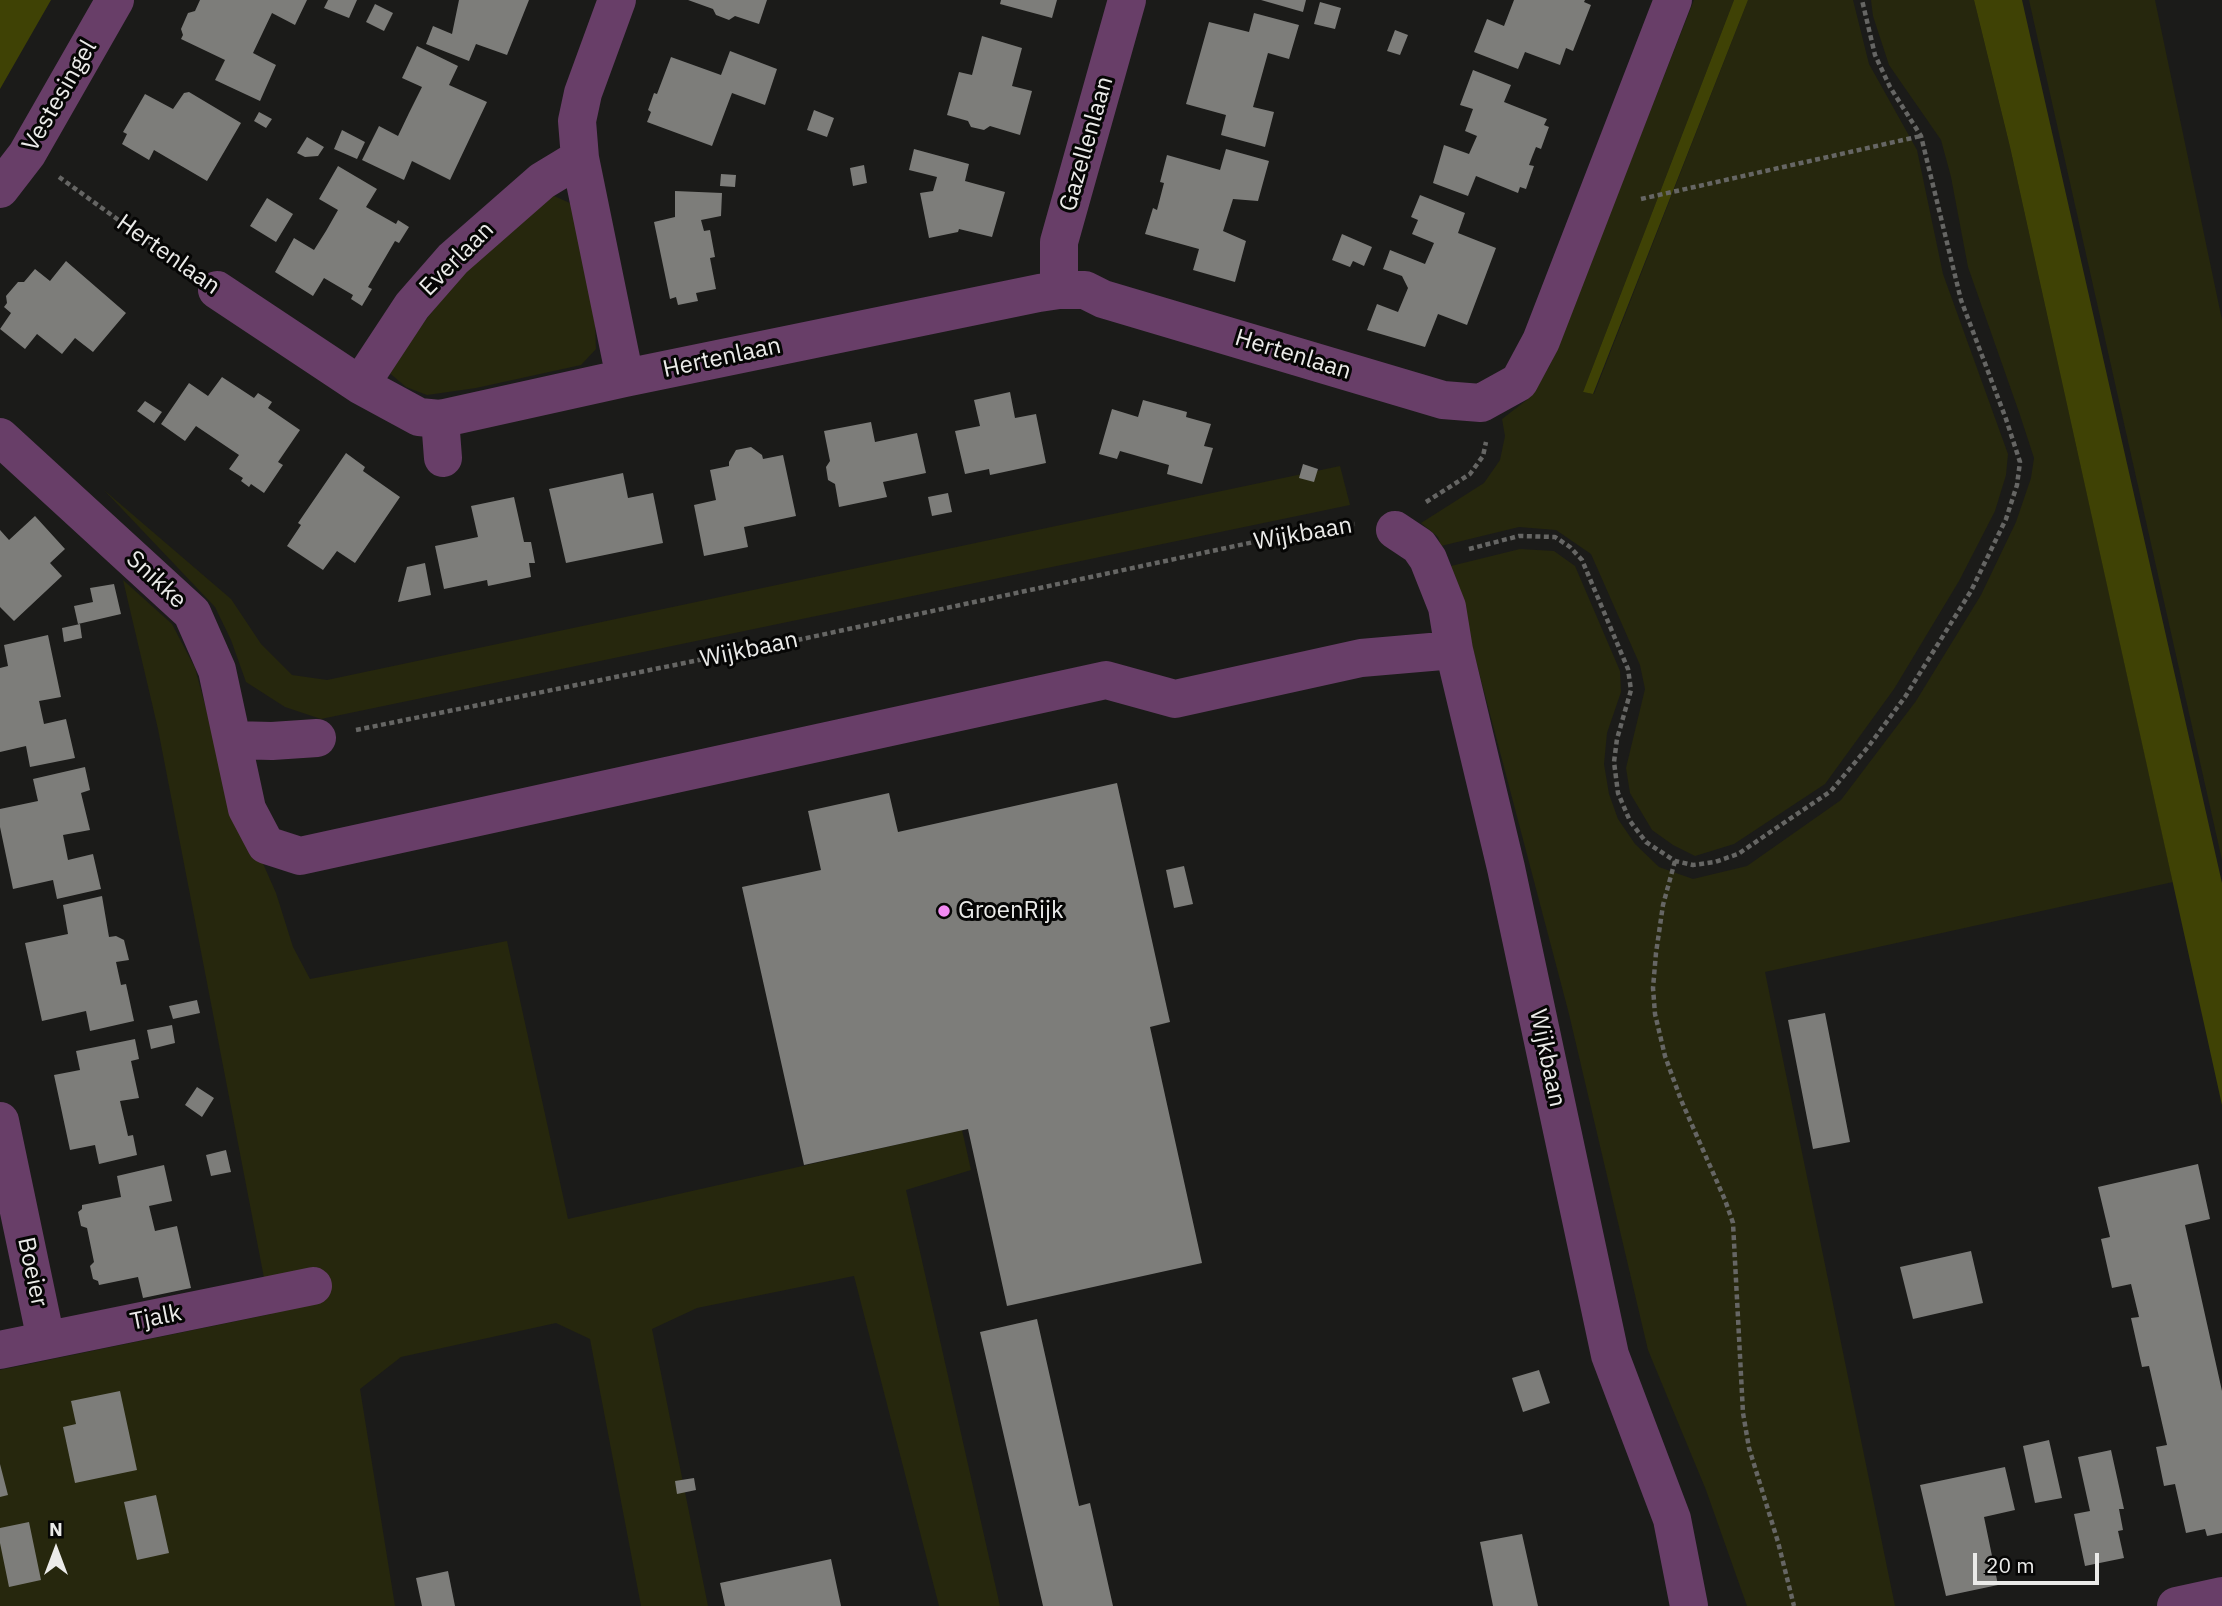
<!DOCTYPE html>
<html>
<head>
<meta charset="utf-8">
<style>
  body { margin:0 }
  #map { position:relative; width:2222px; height:1606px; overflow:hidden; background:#1b1b19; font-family:"IBM Plex Sans",sans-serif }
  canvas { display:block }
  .north { position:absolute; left:21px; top:1515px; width:70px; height:70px; -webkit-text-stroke:5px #060605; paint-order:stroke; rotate:0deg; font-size:19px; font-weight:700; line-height:28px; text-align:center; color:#ebebe9 }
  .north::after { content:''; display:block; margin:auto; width:24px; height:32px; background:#ebebe9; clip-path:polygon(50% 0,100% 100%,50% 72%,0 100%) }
  .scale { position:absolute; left:1973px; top:1553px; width:126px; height:32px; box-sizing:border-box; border:4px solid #ebebe9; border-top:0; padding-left:9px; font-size:21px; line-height:24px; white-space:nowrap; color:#ebebe9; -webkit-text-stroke:5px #060605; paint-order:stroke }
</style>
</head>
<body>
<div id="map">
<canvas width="2222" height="1606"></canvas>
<div class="north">N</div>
<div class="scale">20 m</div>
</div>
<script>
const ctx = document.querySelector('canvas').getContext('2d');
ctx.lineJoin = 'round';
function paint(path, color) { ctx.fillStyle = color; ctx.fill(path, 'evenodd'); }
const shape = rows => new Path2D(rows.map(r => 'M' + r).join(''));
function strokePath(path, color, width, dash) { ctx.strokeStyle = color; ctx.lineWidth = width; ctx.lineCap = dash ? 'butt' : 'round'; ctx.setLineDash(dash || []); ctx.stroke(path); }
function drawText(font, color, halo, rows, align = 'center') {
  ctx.font = font + ' "IBM Plex Sans",sans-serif'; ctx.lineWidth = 6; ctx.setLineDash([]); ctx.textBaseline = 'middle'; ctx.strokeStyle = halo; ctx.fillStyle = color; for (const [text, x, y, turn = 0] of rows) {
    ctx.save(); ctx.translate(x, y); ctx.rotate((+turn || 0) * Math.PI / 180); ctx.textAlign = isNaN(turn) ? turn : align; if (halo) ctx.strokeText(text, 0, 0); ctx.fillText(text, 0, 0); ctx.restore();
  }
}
paint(shape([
  [1694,0,1734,0,1583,392,1594,394,1748,0,1853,0,1869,64,1917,150,1943,274,2008,454,2006,475,1995,511,1959,581,1894,689,1825,784,1734,844,1695,856,1673,845,1652,830,1630,793,1626,768,1645,689,1640,665,1591,554,1556,530,1519,527,1441,546,1438,537,1421,523,1484,483,1500,460,1505,436,1502,419,1528,399,1549,367],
  [1871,0,1974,0,2010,147,2173,882,1765,972,1895,1606,1747,1606,1706,1490,1648,1350,1569,1014,1451,566,1520,549,1554,551,1575,566,1620,671,1621,692,1607,733,1604,764,1609,794,1618,819,1635,844,1659,867,1693,879,1747,866,1841,800,1916,701,1981,595,2016,522,2031,478,2034,458,2020,415,1968,267,1951,177,1941,140,1889,65,1873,16],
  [2029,0,2155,0,2222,320,2222,860],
  [552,195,572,204,595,323,596,349,581,365,476,388,427,395,406,387,386,370,462,274],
  [1340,466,1350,505,321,719,285,707,246,682,231,640,215,607,104,490,231,599,261,644,292,675,327,680],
  [123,580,172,624,195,668,224,775,276,893,293,947,310,979,507,941,568,1219,962,1130,971,1170,906,1190,1000,1606,939,1606,854,1276,697,1308,652,1329,708,1606,641,1606,590,1339,556,1323,401,1357,360,1389,395,1606,0,1606,0,1370,271,1314,158,729]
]), '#26270d');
paint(shape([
  [0,0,51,0,0,89],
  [1734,0,1748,0,1593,394,1583,392],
  [1974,0,2022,0,2222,883,2222,1105,2010,147]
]), '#3f4205');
paint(shape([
  [200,0,307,0,295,25,272,13,253,53,276,65,260,101,215,80,225,60,181,39,183,35,181,29,188,13,195,11],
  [328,0,357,0,349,18,324,8],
  [459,0,529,0,507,55,476,44,469,61,426,44,433,26,452,34],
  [688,0,767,0,759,24,735,16,729,20,716,15,713,9],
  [1001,0,1057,0,1052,18,1000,4],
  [1261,0,1306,0,1303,12],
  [1514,0,1585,0,1584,2,1591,5,1573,51,1566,48,1560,65,1525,52,1518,69,1474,52,1487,19,1504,26],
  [1320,2,1341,8,1335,29,1314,24],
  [375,4,393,13,384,31,366,22],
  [1254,13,1299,25,1289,59,1268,53,1253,107,1274,112,1265,147,1221,135,1226,115,1186,104,1209,22,1249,32],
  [1395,30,1408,35,1400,55,1387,51],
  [982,36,1022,48,1012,86,1032,91,1020,135,990,126,984,130,971,127,968,121,947,115,959,72,972,75],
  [417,46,458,66,449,85,487,102,450,180,412,161,404,180,362,160,379,126,398,136,409,113,422,87,402,78],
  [730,51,777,69,765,105,732,93,712,146,647,122,651,112,648,110,654,93,657,94,671,57,721,75],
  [1473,70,1511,85,1504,102,1547,119,1544,125,1549,127,1541,149,1536,147,1532,157,1529,165,1534,166,1526,189,1520,187,1518,193,1476,176,1468,196,1433,183,1444,145,1469,154,1477,136,1465,131,1473,109,1460,105],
  [189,92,241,123,207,181,154,150,149,160,122,144,127,134,123,132,145,94,173,109,184,93],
  [814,110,834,118,827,137,807,130],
  [259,112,272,119,266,128,254,121],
  [342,130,365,142,357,159,334,149],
  [307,137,324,147,318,156,305,157,297,153],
  [914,149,969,164,965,181,1005,192,992,237,959,229,958,232,929,238,920,193,933,191,937,177,909,170],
  [1226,149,1269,161,1258,201,1233,199,1223,231,1246,241,1235,282,1193,270,1199,249,1145,234,1153,208,1157,210,1164,183,1160,182,1167,155,1220,170],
  [864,165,867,183,853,186,850,168],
  [338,166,377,189,366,207,396,224,398,220,409,227,399,243,395,241,368,287,372,289,362,306,351,299,353,295,324,278,313,296,275,272,294,238,314,250,326,231,338,210,319,199],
  [721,174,736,175,735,187,720,186],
  [675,191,722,193,721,216,701,220,704,231,710,230,715,257,710,258,716,289,696,293,698,301,678,305,676,297,670,299,654,222,675,217],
  [1420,195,1465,213,1458,233,1496,248,1467,325,1438,314,1425,347,1367,330,1377,304,1398,312,1408,288,1402,276,1383,269,1390,250,1425,264,1434,243,1412,234,1418,220,1411,217],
  [267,198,293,214,276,242,250,226],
  [1342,234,1372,247,1364,266,1353,261,1350,267,1332,260],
  [66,261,126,313,93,352,75,338,62,354,37,334,25,349,0,329,11,313,4,307,7,303,6,296,18,282,24,282,35,269,50,281],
  [222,377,254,398,258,393,272,402,268,408,300,430,278,462,283,465,264,493,251,484,249,487,241,481,243,478,229,469,239,455,196,426,185,441,161,424,189,383,208,396],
  [1010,392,1015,418,1036,414,1046,463,990,475,989,469,965,474,955,431,980,426,974,400],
  [1143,400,1187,412,1186,417,1211,424,1204,446,1213,448,1202,484,1167,474,1169,465,1120,451,1117,459,1099,454,1112,409,1138,417],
  [145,401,162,412,154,423,137,411],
  [871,422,875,442,917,433,926,473,883,482,887,497,839,507,835,484,828,480,826,467,830,461,824,431],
  [751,447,762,455,763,459,783,455,796,516,744,527,748,547,704,556,694,505,716,500,710,470,729,466,729,462,736,450],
  [346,453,365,467,363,471,400,497,355,563,337,551,323,570,287,546,301,525,298,523],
  [1303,464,1318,469,1314,482,1299,478],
  [623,473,628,498,653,493,663,543,566,563,549,489],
  [948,493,952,512,932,516,928,497],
  [514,497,524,542,531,542,535,563,529,563,531,577,488,586,487,580,444,589,435,546,478,537,471,506],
  [35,516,65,549,50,563,62,576,14,621,0,607,0,530,9,540],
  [425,563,431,595,398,602,407,567],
  [114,584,121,614,78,624,74,606,93,602,90,588],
  [80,624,82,638,64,642,62,628],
  [48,635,61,697,39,701,44,724,66,719,75,758,30,767,26,746,0,752,0,668,8,666,4,645],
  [85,767,90,790,81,793,90,830,63,835,68,860,93,854,101,889,57,899,53,880,13,889,0,827,0,809,38,801,33,779],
  [1117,783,1170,1022,1150,1027,1202,1263,1007,1306,968,1129,804,1165,742,887,821,870,808,811,889,793,898,832],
  [1184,866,1193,904,1174,908,1166,870],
  [102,896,109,937,116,936,124,940,129,960,116,962,121,985,126,984,134,1021,90,1031,86,1011,42,1021,25,943,68,934,63,905],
  [197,1000,200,1013,173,1019,169,1006],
  [1825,1013,1850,1142,1813,1149,1788,1020],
  [172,1025,175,1043,151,1049,147,1030],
  [135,1039,139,1059,131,1061,139,1098,120,1101,128,1136,133,1135,137,1155,99,1164,95,1145,70,1150,54,1075,80,1070,76,1051],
  [197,1087,214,1098,202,1117,185,1105],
  [226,1150,231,1172,211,1176,206,1155],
  [2198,1164,2210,1219,2185,1225,2222,1391,2222,1533,2207,1536,2205,1529,2186,1533,2175,1484,2164,1486,2156,1447,2167,1445,2149,1366,2142,1367,2131,1318,2139,1317,2131,1284,2112,1288,2101,1239,2110,1237,2098,1187],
  [164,1165,172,1201,149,1206,155,1231,177,1226,191,1288,143,1298,138,1277,99,1285,98,1281,93,1279,90,1266,94,1262,87,1228,81,1226,78,1212,82,1209,82,1205,121,1197,117,1176],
  [1971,1251,1983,1303,1913,1319,1900,1267],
  [1037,1319,1079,1506,1090,1503,1113,1606,1043,1606,980,1332],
  [1539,1370,1550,1403,1523,1412,1512,1378],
  [120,1391,137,1470,75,1483,63,1427,76,1424,71,1401],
  [2049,1440,2062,1498,2035,1503,2023,1446],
  [2111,1450,2124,1509,2119,1509,2123,1530,2118,1531,2124,1558,2085,1566,2074,1514,2090,1511,2078,1457],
  [0,1464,8,1495,0,1497],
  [2005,1467,2015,1510,1984,1517,1998,1585,1946,1596,1920,1485],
  [694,1478,696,1490,677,1494,675,1481],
  [156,1495,169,1553,137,1560,124,1502],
  [29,1522,41,1580,9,1587,0,1543,0,1528],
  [1522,1534,1538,1606,1493,1606,1480,1542],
  [831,1559,841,1606,725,1606,720,1583],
  [448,1571,455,1606,422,1606,416,1578]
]), '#7d7d7a');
strokePath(shape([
  [59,177,185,268],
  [1641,199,1921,136],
  [1426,502,1470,474,1483,456,1486,442],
  [1469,549,1519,536,1555,537,1570,547,1582,560,1628,669,1631,690,1617,739,1614,762,1618,793,1630,821,1646,842,1675,861,1693,865,1715,862,1738,854,1831,791,1868,747,1905,697,1971,591,2006,519,2017,485,2020,462,2006,419,1961,300,1921,136,1890,87,1875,55,1862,0],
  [356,730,802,639,1333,525,1355,524],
  [1675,861,1663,905,1656,953,1653,988,1655,1014,1665,1056,1681,1100,1725,1200,1733,1223,1743,1413,1749,1448,1778,1542,1794,1606]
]), '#666664', 4.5, [5, 3.5]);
strokePath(shape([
  [580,158,625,378],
  [0,189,27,154,115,0],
  [217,290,360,385,419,417,440,419,625,378,1039,293,1059,290,1085,290,1103,299,1443,400,1481,403,1519,382,1541,341,1673,0],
  [1059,290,1059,242,1127,0],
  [360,385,412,306,453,259,542,181,580,158,577,121,583,93,617,0],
  [440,419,443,458],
  [0,437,192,613,217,670,247,809,266,845,300,856,1106,680,1175,699,1361,658,1454,650],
  [1395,530,1419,546,1428,559,1447,607,1454,650,1506,868,1610,1355,1672,1519,1689,1606],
  [232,740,272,741,317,738],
  [0,1121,46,1340],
  [0,1350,313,1286],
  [2176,1606,2222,1596]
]), '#683e68', 38);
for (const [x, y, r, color] of [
  [944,911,7,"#f28af3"]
]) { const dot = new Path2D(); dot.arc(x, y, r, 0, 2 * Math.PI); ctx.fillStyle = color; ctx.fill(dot); strokePath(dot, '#060605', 2.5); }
drawText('24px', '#ebebe9', '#060605', [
  ["Vestesingel",60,96,-60],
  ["Gazellenlaan",1087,144,-74],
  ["Hertenlaan",168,255,35],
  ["Everlaan",457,259,-45],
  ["Hertenlaan",1293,355,17],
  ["Hertenlaan",722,358,-12],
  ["Wijkbaan",1303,534,-10],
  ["Snikke",156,580,43],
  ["Wijkbaan",749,650,-12],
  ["Wijkbaan",1547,1058,78],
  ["Boeier",32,1272,78],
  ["Tjalk",156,1318,-11]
]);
drawText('24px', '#ebebe9', '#060605', [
  ["GroenRijk",958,911]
], 'left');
</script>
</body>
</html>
